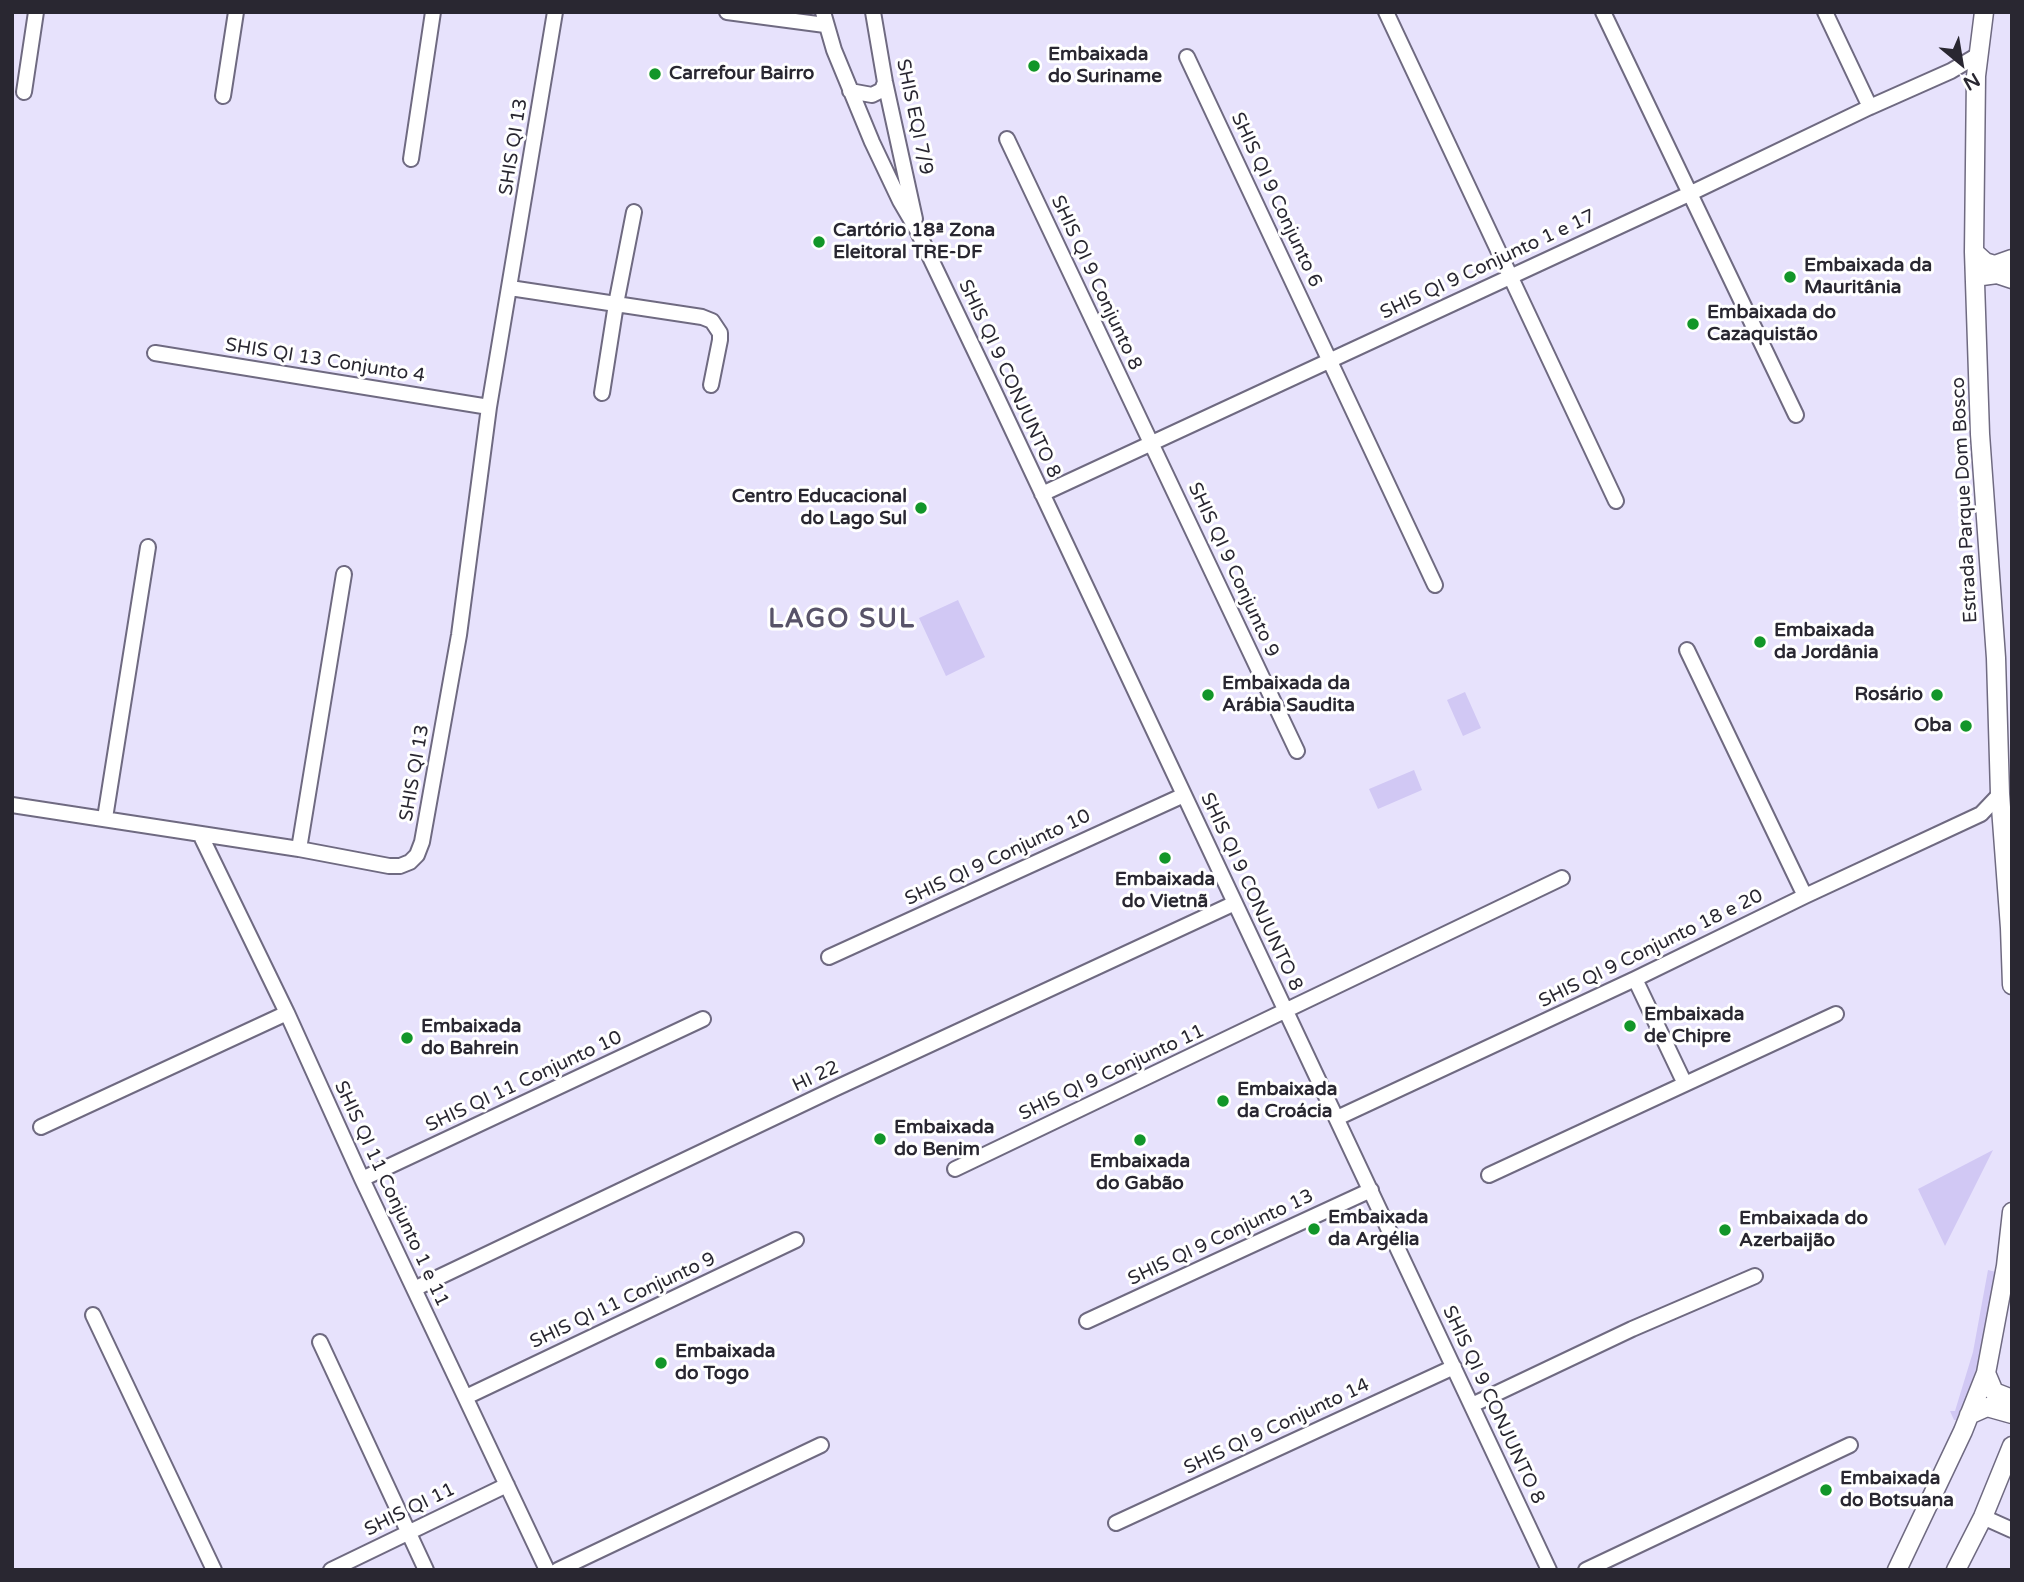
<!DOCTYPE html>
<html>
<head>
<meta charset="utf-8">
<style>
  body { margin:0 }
  #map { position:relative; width:2024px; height:1582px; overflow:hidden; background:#e7e2fc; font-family:"Varela Round",sans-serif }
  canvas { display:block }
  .frame { position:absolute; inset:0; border:14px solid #292731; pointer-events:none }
  .north { position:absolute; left:1926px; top:28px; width:70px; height:70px; -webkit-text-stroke:5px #fff; paint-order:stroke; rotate:150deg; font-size:19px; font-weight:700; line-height:28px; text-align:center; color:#292731 }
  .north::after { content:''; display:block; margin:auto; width:24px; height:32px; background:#292731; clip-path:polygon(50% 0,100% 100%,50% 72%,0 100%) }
</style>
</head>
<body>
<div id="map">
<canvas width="2024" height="1582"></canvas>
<div class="frame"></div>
<div class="north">N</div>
</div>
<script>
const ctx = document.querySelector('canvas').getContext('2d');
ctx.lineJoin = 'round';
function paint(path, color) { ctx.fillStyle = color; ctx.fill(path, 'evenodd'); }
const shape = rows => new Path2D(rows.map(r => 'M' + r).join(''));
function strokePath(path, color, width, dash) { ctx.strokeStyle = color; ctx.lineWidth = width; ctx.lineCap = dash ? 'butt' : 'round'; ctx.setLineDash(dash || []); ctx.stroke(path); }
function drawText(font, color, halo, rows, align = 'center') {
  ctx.font = font + ' "Varela Round",sans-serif'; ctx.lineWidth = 6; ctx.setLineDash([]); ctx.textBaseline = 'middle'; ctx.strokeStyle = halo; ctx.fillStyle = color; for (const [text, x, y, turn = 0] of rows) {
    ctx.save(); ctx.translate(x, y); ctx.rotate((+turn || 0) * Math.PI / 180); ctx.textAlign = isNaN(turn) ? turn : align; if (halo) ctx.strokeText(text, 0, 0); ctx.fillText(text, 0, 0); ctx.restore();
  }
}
paint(shape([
  [958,600,985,657,946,676,919,618],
  [1465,692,1481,728,1463,736,1447,700],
  [1414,770,1422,790,1378,809,1369,789],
  [1993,1150,1945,1246,1918,1189],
  [1988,1270,2000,1273,1982,1352,1959,1420,1954,1420,1950,1411,1955,1411,1973,1352]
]), '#d1c8f4');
const minor = shape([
  [727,12,825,25],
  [823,12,834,50,872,142,900,201,917,230,993,389,1549,1570],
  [873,12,885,82,915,219],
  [1386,12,1616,501],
  [1603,12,1796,415],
  [1825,12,1870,107],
  [1187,57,1435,585],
  [850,91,872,95,882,90,885,82],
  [24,92,36,12],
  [223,96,236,12],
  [1007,139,1297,751],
  [411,159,433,12],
  [510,288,702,317,712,321,720,333,720,340,711,385],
  [155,353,489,407],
  [602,393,616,304,634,212],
  [1042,494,1689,194,1870,107,1951,71,1978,55],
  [1687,650,1805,896],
  [12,805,299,849,389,866,400,866,410,862,417,855,422,842,459,635,489,407,555,12],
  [105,818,148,547],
  [200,834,287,1013,362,1179,547,1570],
  [299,849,344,574],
  [829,957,1184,795],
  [1635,979,1685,1084],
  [1337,1118,1635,979,1805,896,1981,814,2000,794],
  [41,1127,287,1013],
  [955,1169,1562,878],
  [1489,1175,1836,1014],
  [362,1179,703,1019],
  [414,1289,834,1089,1235,903],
  [93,1315,214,1570],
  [1087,1321,1371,1190],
  [320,1342,426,1570],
  [466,1397,796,1240],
  [1472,1405,1632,1329,1755,1276],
  [1983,1517,2012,1530],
  [1116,1523,1454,1367],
  [331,1570,507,1485],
  [558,1570,821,1445],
  [1586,1570,1850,1445]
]);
const major = shape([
  [1984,12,1976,76,1974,252,1980,434,1996,658,2000,794,2010,928,2012,985],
  [1974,252,1985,262,1995,265,2012,259],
  [1982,276,1997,274,2012,279],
  [1986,1373,1994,1392,2012,1399],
  [1969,1415,1987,1407,2012,1414],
  [1897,1570,1963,1431,1986,1373,2006,1266,2012,1212],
  [1956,1570,1983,1517,2012,1446]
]);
strokePath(minor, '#6f6a81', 18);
strokePath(major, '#6f6a81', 21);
strokePath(minor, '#fff', 14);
strokePath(major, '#fff', 18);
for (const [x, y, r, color] of [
  [1034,66,7,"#129629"],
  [655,74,7,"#129629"],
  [819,242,7,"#129629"],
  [1790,277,7,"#129629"],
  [1693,324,7,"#129629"],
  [921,508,7,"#129629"],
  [1760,642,7,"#129629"],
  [1208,695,7,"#129629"],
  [1937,695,7,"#129629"],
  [1966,726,7,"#129629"],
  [1165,858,7,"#129629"],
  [1630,1026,7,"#129629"],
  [407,1038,7,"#129629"],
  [1223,1101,7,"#129629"],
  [880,1139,7,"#129629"],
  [1140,1140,7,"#129629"],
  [1314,1229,7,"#129629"],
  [1725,1230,7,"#129629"],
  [661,1363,7,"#129629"],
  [1826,1490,7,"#129629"]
]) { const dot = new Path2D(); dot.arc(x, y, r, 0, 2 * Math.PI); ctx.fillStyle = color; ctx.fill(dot); strokePath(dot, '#fff', 2.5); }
drawText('bold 19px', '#292731', '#fff', [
  ["Embaixada",1048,55],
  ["do Suriname",1048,77],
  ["Carrefour Bairro",669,74],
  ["Cartório 18ª Zona",833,231],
  ["Eleitoral TRE-DF",833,253],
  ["Embaixada da",1804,266],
  ["Mauritânia",1804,288],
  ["Embaixada do",1707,313],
  ["Cazaquistão",1707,335],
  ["Centro Educacional",907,497,"right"],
  ["do Lago Sul",907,519,"right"],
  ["Embaixada",1774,631],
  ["da Jordânia",1774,653],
  ["Embaixada da",1222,684],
  ["Arábia Saudita",1222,706],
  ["Rosário",1923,695,"right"],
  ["Oba",1952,726,"right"],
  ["Embaixada",1165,880,"center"],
  ["do Vietnã",1165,902,"center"],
  ["Embaixada",1644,1015],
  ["de Chipre",1644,1037],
  ["Embaixada",421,1027],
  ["do Bahrein",421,1049],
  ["Embaixada",1237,1090],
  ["da Croácia",1237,1112],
  ["Embaixada",894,1128],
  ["do Benim",894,1150],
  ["Embaixada",1140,1162,"center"],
  ["do Gabão",1140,1184,"center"],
  ["Embaixada",1328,1218],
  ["da Argélia",1328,1240],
  ["Embaixada do",1739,1219],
  ["Azerbaijão",1739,1241],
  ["Embaixada",675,1352],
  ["do Togo",675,1374],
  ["Embaixada",1840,1479],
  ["do Botsuana",1840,1501]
], 'left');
drawText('19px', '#292731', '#fff', [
  ["SHIS EQI 7/9",914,117,78],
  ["SHIS QI 13",514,147,-81],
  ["SHIS QI 9 Conjunto 6",1276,200,65],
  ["SHIS QI 9 Conjunto 1 e 17",1488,265,-25],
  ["SHIS QI 9 Conjunto 8",1096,283,65],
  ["SHIS QI 13 Conjunto 4",325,361,9],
  ["SHIS QI 9 CONJUNTO 8",1009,379,65],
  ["Estrada Parque Dom Bosco",1965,500,-93],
  ["SHIS QI 9 Conjunto 9",1233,570,65],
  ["SHIS QI 13",415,773,-80],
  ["SHIS QI 9 Conjunto 10",998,858,-25],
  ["SHIS QI 9 CONJUNTO 8",1251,892,65],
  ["SHIS QI 9 Conjunto 18 e 20",1651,949,-26],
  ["SHIS QI 9 Conjunto 11",1112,1073,-25],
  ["HI 22",816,1077,-25],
  ["SHIS QI 11 Conjunto 10",524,1082,-25],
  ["SHIS QI 11 Conjunto 1 e 11",391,1194,65],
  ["SHIS QI 9 Conjunto 13",1221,1238,-25],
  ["SHIS QI 11 Conjunto 9",623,1301,-25],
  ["SHIS QI 9 CONJUNTO 8",1493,1405,65],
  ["SHIS QI 9 Conjunto 14",1277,1427,-25],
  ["SHIS QI 11",410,1510,-26]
]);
ctx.letterSpacing = '2px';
drawText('bold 26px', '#585369', '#fff', [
  ["LAGO SUL",842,620]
]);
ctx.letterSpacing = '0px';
</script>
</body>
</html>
